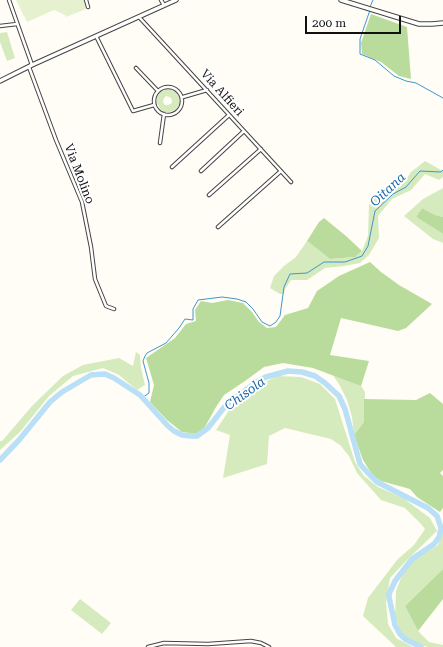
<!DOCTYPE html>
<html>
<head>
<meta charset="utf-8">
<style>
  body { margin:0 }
  #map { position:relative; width:443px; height:647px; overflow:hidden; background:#fffdf5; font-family:"Roboto Serif",serif }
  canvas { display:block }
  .scale { position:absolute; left:305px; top:16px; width:96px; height:18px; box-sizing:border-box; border:2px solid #111; border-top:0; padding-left:5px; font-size:12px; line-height:14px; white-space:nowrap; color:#111; -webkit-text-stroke:3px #fff; paint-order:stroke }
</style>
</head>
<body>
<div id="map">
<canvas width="443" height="647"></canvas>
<div class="scale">200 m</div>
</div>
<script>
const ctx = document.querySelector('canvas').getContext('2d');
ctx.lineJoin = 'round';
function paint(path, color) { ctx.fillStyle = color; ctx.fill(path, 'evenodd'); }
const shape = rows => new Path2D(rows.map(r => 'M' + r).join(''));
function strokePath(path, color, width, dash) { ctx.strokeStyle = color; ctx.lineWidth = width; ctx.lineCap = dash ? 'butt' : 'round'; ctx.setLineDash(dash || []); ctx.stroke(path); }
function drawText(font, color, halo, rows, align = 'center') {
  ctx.font = font + ' "Roboto Serif",serif'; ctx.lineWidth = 4; ctx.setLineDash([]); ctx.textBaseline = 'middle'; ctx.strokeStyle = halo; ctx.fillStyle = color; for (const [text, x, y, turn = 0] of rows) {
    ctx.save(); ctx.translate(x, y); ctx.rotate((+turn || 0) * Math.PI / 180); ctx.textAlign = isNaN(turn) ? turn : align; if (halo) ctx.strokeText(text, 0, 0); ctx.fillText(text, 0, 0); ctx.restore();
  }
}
paint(shape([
  [7,32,15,58,7,61,0,42,0,33],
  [167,89,172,90,176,92,180,99,180,104,177,108,174,111,169,112,164,112,160,109,156,101,157,96,160,92],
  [166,96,170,97,172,100,172,103,168,105,165,105,163,102,164,98],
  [425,161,443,171,443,177,439,180,425,174,411,190,392,199,378,216,379,238,369,255,360,263,344,266,325,268,307,280,291,280,285,289,284,294,280,294,270,288,274,276,284,266,296,257,307,241,330,259,355,257,362,251,368,236,369,205,385,188,404,182,411,172],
  [443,188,443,217,435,215,422,208,416,217,443,234,443,243,433,239,404,216,423,199],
  [136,352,140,355,141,368,145,385,137,390,119,375,103,368,73,376,49,396,20,432,0,450,0,441,2,441,32,406,63,376,83,365,119,358,133,366],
  [332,374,361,386,365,392,364,422,354,435,352,417,347,400,339,384],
  [278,376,301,377,320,384,335,399,355,462,364,476,378,487,403,498,430,518,437,531,408,559,390,578,386,603,388,624,396,638,413,647,396,647,363,616,368,598,397,560,414,545,425,529,420,523,405,508,381,500,357,473,349,456,340,445,331,439,285,428,269,436,267,464,223,478,230,435,216,430,232,406,254,387],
  [443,526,443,569,405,606,418,631,429,642,443,645,443,647,429,647,424,646,402,635,395,616,396,591,403,573,415,559,438,545],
  [80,599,111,623,102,634,71,610]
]), '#d5ebbd');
paint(shape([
  [371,14,407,27,411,79,399,76,381,62,362,54,361,43],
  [422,208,435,215,443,217,443,234,416,217],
  [324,218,346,236,362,251,355,257,330,259,307,241,319,222],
  [370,262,381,272,399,285,432,304,406,328,398,331,341,318,330,355,369,361,361,386,313,368,283,363,264,367,245,381,224,395,216,407,205,427,197,434,182,432,167,420,150,402,154,385,146,358,175,338,186,324,196,321,195,310,201,301,212,303,228,300,243,303,252,312,259,322,267,328,276,327,285,315,308,308,317,291,339,276],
  [430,393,443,404,443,470,440,473,443,476,443,508,440,512,417,497,410,489,381,481,373,476,363,460,354,435,364,422,364,399,416,400],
  [443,569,443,599,418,631,405,606]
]), '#b9dc9c');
paint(shape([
  [16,0,84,0,86,9,66,17,65,15,54,10,27,22]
]), '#e6f2cf');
strokePath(shape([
  [370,7,373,0],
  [370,10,360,39,360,54,375,60,394,76,406,81,416,83,443,98],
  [142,398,149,393,149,383,143,361,145,356,147,353,166,343,179,328,185,319,193,320,193,309,198,300,222,297,237,299,246,302,253,309,262,322,270,326,276,322,280,316,284,287,290,274,307,273,324,262,345,262,362,256,368,246,375,211,393,194,406,187,420,171,441,172,443,170]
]), '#3f96cf', 1);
strokePath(shape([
  [0,460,19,440,50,402,62,392,91,375,105,374,114,378,140,395,168,426,174,431,182,435,191,436,197,436,208,428,226,405,255,383,266,377,288,371,302,372,315,376,325,383,339,396,345,409,360,464,368,473,377,482,428,508,437,516,441,528,439,537,434,544,412,559,395,581,389,594,389,597,395,625,400,634,405,639,421,647]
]), '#b9e0f7', 5.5);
const minor = shape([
  [9,0,32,65],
  [86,0,88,7],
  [161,0,164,5],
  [139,17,291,182],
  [0,26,17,24],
  [96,36,133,111,154,105],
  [29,67,56,140,82,202,91,247,95,279,106,306,114,309],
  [136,68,158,91],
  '154 101a14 14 0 1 1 28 0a14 14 0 1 1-28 0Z',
  [183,97,207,90],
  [160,143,164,114],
  [172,167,229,115],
  [201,171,244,131],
  [209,195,261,149],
  [218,227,281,171],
  [148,647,164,643,208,644,251,641,261,643,269,647]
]);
const tertiary = shape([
  [341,0,419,24,432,24,443,23],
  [0,81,32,65,176,0]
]);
strokePath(minor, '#444', 4.5);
strokePath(tertiary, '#444', 5.5);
strokePath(minor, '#fff', 2.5);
strokePath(tertiary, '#fff', 3.5);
drawText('12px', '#111', '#fff', [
  ["Via Alfieri",222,93,48],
  ["Via Molino",79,174,69]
]);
drawText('italic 13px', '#1768a6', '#fff', [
  ["Oitana",388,190,-43],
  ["Chisola",245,394,-36]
]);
</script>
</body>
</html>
